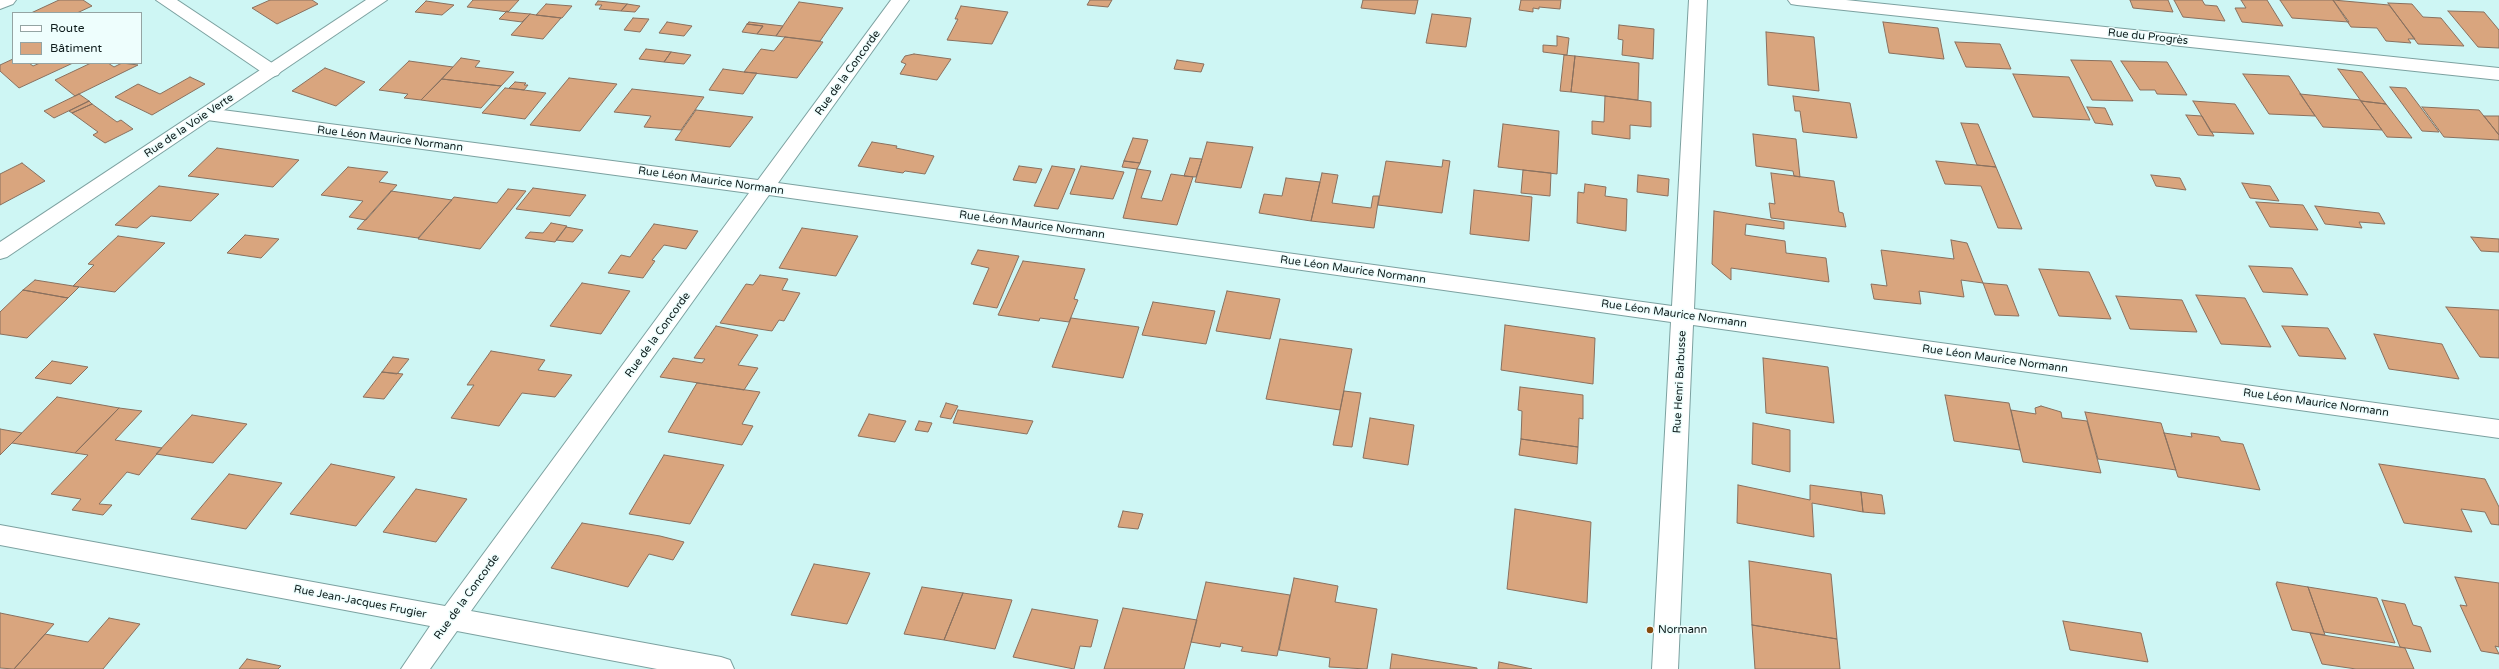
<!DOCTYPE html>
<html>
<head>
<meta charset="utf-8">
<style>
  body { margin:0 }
  #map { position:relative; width:2499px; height:669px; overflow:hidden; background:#cef6f4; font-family:"Varela Round",sans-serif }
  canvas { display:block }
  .legend { position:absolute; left:12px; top:12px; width:130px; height:52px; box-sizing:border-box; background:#eefefd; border:1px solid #94a4a3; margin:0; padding:5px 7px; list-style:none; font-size:12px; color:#0e1c1c }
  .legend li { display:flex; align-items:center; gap:8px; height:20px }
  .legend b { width:20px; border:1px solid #94a4a3 }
</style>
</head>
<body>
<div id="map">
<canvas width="2499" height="669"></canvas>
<ul class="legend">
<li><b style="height:5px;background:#fff"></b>Route</li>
<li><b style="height:11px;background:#d9a57e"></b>Bâtiment</li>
</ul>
</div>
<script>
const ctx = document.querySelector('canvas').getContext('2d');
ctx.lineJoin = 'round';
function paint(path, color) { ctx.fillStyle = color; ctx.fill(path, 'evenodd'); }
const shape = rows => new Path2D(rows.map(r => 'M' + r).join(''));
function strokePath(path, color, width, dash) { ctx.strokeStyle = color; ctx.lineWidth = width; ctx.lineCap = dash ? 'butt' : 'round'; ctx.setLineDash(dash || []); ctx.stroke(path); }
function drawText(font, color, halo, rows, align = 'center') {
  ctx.font = font + ' "Varela Round",sans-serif'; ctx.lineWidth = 3; ctx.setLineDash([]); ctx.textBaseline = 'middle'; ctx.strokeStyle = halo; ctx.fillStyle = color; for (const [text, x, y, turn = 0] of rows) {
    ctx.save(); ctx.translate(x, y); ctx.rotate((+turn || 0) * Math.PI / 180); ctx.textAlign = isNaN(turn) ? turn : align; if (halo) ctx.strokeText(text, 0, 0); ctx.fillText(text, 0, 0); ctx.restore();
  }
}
const building = shape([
  [59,0,83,0,92,6,77,13,31,13,59,0],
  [270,0,312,0,318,4,277,24,252,8,270,0],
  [473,0,519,0,508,12,467,7,473,0],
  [1090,0,1112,0,1108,7,1087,5,1090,0],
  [1363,0,1418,0,1415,14,1361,8,1363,0],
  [1521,0,1561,0,1560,9,1539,7,1539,9,1533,8,1533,12,1519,10,1521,0],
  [2130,0,2168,0,2173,12,2133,8,2130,0],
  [2174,0,2202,0,2205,5,2217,6,2225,21,2183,17,2174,0],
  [2241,0,2267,0,2283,26,2242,22,2235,8,2246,8,2241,0],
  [2280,0,2333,0,2349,22,2292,18,2280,0],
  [2333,0,2389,5,2415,39,2408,39,2411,43,2386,41,2377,28,2351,27,2333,0],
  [426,1,454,5,442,15,415,12,426,1],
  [598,1,627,4,621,11,599,9,602,5,595,5,598,1],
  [799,2,843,8,820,41,776,36,799,2],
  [2388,3,2412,4,2423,17,2441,18,2464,46,2418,44,2388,3],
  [546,4,572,6,562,18,536,15,546,4],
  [627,4,640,6,635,12,621,11,627,4],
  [961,6,1008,12,992,44,947,40,958,19,955,19,961,6],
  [507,11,508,12,530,14,522,22,499,19,507,11],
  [2448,11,2484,12,2499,30,2499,48,2478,47,2448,11],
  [530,14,536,15,561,18,543,39,511,35,530,14],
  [1432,14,1471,18,1466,47,1426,43,1432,14],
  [633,18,649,19,640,32,624,30,633,18],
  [667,22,692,26,684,36,659,33,667,22],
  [749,22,783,26,776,36,757,34,763,26,747,24,749,22],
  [1883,22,1938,28,1944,59,1889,53,1883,22],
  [747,24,763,26,757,34,742,32,747,24],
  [1619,25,1654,29,1653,59,1622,55,1623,40,1618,39,1619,25],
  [1766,32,1814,37,1819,91,1768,85,1766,32],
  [1557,36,1569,38,1567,55,1543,52,1543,45,1557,46,1557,36],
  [785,37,823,42,797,78,744,72,761,49,774,51,785,37],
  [1955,42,2000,44,2011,69,1966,67,1955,42],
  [646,49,671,52,664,62,639,59,646,49],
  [671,52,691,55,684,64,664,62,671,52],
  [914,54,951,59,937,80,900,74,906,64,901,62,905,56,914,54],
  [1564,55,1575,56,1571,92,1560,91,1564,55],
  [1575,56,1639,63,1638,100,1571,92,1575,56],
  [461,58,480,61,475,67,514,72,501,86,442,79,461,58],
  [13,59,13,63,29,63,33,66,40,63,73,63,19,88,0,71,0,65,13,59],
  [1177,60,1204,64,1201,72,1174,69,1177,60],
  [2071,60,2111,61,2133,101,2092,100,2071,60],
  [409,61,453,67,421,100,404,98,408,94,379,90,409,61],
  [2121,61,2167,62,2187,95,2157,94,2155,90,2140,90,2121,61],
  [91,63,108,63,114,67,122,63,138,65,75,96,55,80,91,63],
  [325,68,365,82,336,106,292,91,325,68],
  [723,69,744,72,757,73,743,94,709,90,723,69],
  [2338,69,2362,72,2386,104,2361,101,2338,69],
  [2013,74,2069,77,2090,120,2033,117,2013,74],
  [2243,74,2289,76,2315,116,2269,114,2243,74],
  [190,77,205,84,152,115,115,97,138,84,160,94,190,77],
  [569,78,617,84,580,131,530,125,569,78],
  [442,79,501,86,481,108,421,100,442,79],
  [515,82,526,83,524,85,528,85,524,90,509,88,515,82],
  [2390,87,2406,88,2439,132,2422,131,2390,87],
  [505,88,524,90,546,93,525,119,482,113,505,88],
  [632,89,704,97,681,130,644,127,651,116,614,112,632,89],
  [79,94,89,101,54,118,44,111,79,94],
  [2300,94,2360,100,2382,130,2323,127,2300,94],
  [1605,96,1651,102,1651,127,1630,125,1630,139,1592,134,1592,121,1604,122,1605,96],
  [1793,96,1850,103,1857,138,1803,132,1800,111,1795,111,1793,96],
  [89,101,92,104,72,113,69,111,89,101],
  [2193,101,2235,104,2254,134,2211,132,2193,101],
  [2361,101,2386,104,2412,138,2387,137,2361,101],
  [92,104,117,122,121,120,133,129,105,143,93,135,98,132,72,113,92,104],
  [2087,107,2105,108,2113,125,2095,123,2087,107],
  [2422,107,2479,110,2499,135,2499,140,2444,137,2422,107],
  [696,110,753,117,730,147,675,140,696,110],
  [2186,115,2202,116,2214,136,2198,135,2186,115],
  [2484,116,2499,116,2499,135,2484,116],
  [1961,123,1978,124,1996,167,1977,165,1961,123],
  [1503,124,1559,131,1557,174,1498,167,1503,124],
  [1753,134,1796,139,1800,177,1794,176,1793,171,1756,166,1753,134],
  [1133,138,1148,140,1140,163,1124,161,1133,138],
  [872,142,897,146,896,148,934,156,925,174,905,171,903,173,858,166,872,142],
  [1207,142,1253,147,1241,188,1195,182,1207,142],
  [217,148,299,160,273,187,188,176,217,148],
  [1190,158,1202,159,1196,177,1184,176,1190,158],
  [1443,160,1450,161,1442,213,1378,205,1386,161,1442,167,1443,160],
  [1124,161,1140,163,1137,169,1122,167,1124,161],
  [1936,161,1996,167,2022,229,1998,228,1981,186,1945,184,1936,161],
  [22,163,45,181,0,205,0,174,22,163],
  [1019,166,1042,169,1036,183,1013,180,1019,166],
  [1052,166,1075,169,1058,209,1034,206,1052,166],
  [1081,166,1124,172,1113,199,1070,194,1081,166],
  [348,167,388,172,379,182,397,185,366,220,349,217,363,201,321,195,348,167],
  [1137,169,1151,171,1141,198,1162,201,1171,174,1193,177,1177,225,1123,218,1137,169],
  [1523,170,1551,173,1550,196,1521,193,1523,170],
  [1322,173,1338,175,1332,203,1371,208,1373,196,1379,196,1374,228,1311,221,1322,173],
  [1771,173,1834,181,1839,212,1843,213,1846,227,1771,218,1769,203,1775,204,1771,173],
  [1638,175,1669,179,1668,196,1637,192,1638,175],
  [2151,175,2180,178,2186,190,2156,186,2151,175],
  [1286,178,1320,182,1311,221,1259,213,1264,194,1282,196,1286,178],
  [2242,183,2270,186,2279,201,2250,198,2242,183],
  [1585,184,1606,187,1605,196,1627,199,1626,231,1577,223,1578,192,1584,193,1585,184],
  [159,186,219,194,191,221,151,216,137,228,115,225,159,186],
  [533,188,586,195,570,216,516,209,533,188],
  [508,189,526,191,480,249,418,239,454,197,497,203,508,189],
  [1474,190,1532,197,1529,241,1470,234,1474,190],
  [391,191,452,200,418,238,357,229,391,191],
  [2256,202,2303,205,2318,230,2270,227,2256,202],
  [2315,206,2379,213,2385,224,2359,222,2362,228,2325,224,2315,206],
  [1714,211,1784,222,1784,229,1746,224,1745,235,1785,241,1786,253,1826,258,1829,282,1731,268,1731,280,1712,264,1714,211],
  [551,223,567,226,555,242,525,238,530,232,543,233,551,223],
  [654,224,698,231,686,249,664,245,652,260,655,261,643,278,608,273,621,255,630,257,654,224],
  [566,227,583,230,573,242,556,240,566,227],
  [802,228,858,236,836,276,779,268,802,228],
  [245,235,279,239,261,258,227,253,245,235],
  [118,236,165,243,115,292,73,286,94,265,88,264,118,236],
  [2471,237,2499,239,2499,252,2481,251,2471,237],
  [1951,240,1967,243,1983,283,1961,280,1964,297,1919,291,1921,304,1874,299,1871,284,1887,286,1881,250,1954,259,1951,240],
  [978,250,1019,256,997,308,973,304,989,268,971,264,978,250],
  [1023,261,1085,269,1074,299,1078,300,1069,322,1040,318,1039,321,998,315,1023,261],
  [2249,266,2292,268,2308,295,2263,292,2249,266],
  [2039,269,2089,272,2111,319,2059,316,2039,269],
  [760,275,788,279,782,290,800,293,784,321,779,320,772,331,720,323,746,284,753,285,760,275],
  [35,280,73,286,79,287,68,298,23,290,35,280],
  [582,283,630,291,601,334,550,326,582,283],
  [1983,283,2007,285,2019,316,1995,315,1983,283],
  [23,290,68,298,27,338,0,334,0,312,23,290],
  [1227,291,1280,299,1270,339,1216,331,1227,291],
  [2196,295,2245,298,2271,347,2221,344,2196,295],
  [2116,296,2182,300,2197,332,2130,329,2116,296],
  [1153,302,1215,311,1206,344,1142,335,1153,302],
  [2446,307,2499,310,2499,358,2480,357,2446,307],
  [1071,318,1139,327,1123,378,1052,367,1071,318],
  [1505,325,1595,338,1593,384,1501,370,1505,325],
  [716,326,758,335,738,365,758,368,744,390,660,377,673,358,702,363,705,359,694,358,716,326],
  [2282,326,2328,328,2346,359,2299,356,2282,326],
  [2374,334,2442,344,2459,379,2389,369,2374,334],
  [1280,339,1352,349,1340,410,1266,399,1280,339],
  [491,351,545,360,538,370,572,375,555,397,522,393,499,426,451,418,474,385,467,385,491,351],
  [393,357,409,359,397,374,382,372,393,357],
  [1763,358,1828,367,1834,423,1766,413,1763,358],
  [52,361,88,367,71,384,35,378,52,361],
  [382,372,403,374,384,399,363,397,382,372],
  [697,383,760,392,742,424,753,426,742,445,668,432,697,383],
  [1520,387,1583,395,1583,419,1579,418,1578,447,1521,439,1522,411,1518,410,1520,387],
  [1344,391,1361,393,1352,447,1333,445,1344,391],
  [1945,395,2009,403,2020,450,1954,441,1945,395],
  [57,397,119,408,75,453,12,443,57,397],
  [946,403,958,406,951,419,940,417,946,403],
  [2041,406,2061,412,2062,418,2087,421,2101,473,2023,462,2011,410,2036,414,2035,408,2041,406],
  [119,408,142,411,115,440,162,448,139,475,127,472,99,504,112,505,103,515,72,510,81,499,51,494,88,455,75,453,119,408],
  [958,410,1033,421,1027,434,953,423,958,410],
  [2085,412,2161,423,2176,470,2098,459,2085,412],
  [869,414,906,421,895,442,858,436,869,414],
  [192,415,247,424,213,463,156,454,192,415],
  [1370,418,1414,425,1408,465,1363,458,1370,418],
  [919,421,932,423,928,432,915,430,919,421],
  [1753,423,1790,430,1790,472,1752,464,1753,423],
  [0,429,22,433,0,455,0,429],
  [2164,433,2192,437,2191,433,2219,437,2221,441,2243,444,2260,490,2178,477,2164,433],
  [1521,439,1578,447,1577,464,1519,455,1521,439],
  [664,455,724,465,690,524,629,514,664,455],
  [331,464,395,477,356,526,290,514,331,464],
  [2379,464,2485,479,2499,507,2499,525,2491,524,2485,512,2461,509,2472,532,2404,523,2379,464],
  [229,474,282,483,246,529,191,519,229,474],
  [1738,485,1810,500,1810,485,1861,492,1863,512,1812,503,1814,537,1737,523,1738,485],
  [416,489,467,499,436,542,383,532,416,489],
  [1861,492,1882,495,1885,514,1863,512,1861,492],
  [1515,509,1591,522,1587,603,1507,589,1515,509],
  [1123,511,1143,514,1138,529,1118,527,1123,511],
  [582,523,660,536,684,542,673,560,649,554,628,587,551,568,582,523],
  [1749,561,1831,574,1837,639,1752,625,1749,561],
  [814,564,870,573,847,624,791,615,814,564],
  [2455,577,2499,583,2499,647,2495,646,2499,654,2481,651,2460,605,2467,606,2455,577],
  [1294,578,1338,586,1335,602,1377,609,1367,669,1329,667,1330,658,1279,650,1294,578],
  [1206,582,1290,595,1277,656,1241,651,1243,647,1221,643,1220,647,1191,642,1206,582],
  [2277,582,2308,587,2325,635,2292,630,2276,584,2277,582],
  [922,587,963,593,944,640,904,634,922,587],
  [2308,587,2377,598,2395,643,2324,632,2308,587],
  [963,593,1012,600,995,649,944,640,963,593],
  [2382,600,2405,604,2413,625,2421,627,2431,652,2400,647,2382,600],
  [1123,608,1197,620,1184,669,1104,669,1123,608],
  [1032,609,1098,620,1091,647,1080,646,1074,669,1013,657,1032,609],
  [0,613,54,624,14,669,0,668,0,613],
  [109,618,140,624,103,669,14,669,45,634,88,642,109,618],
  [2063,621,2141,633,2148,662,2070,650,2063,621],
  [1752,625,1837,639,1840,669,1755,669,1752,625],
  [2310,633,2405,648,2414,669,2356,669,2322,664,2310,633],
  [1392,654,1477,668,1477,669,1390,669,1392,654],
  [247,659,281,666,278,669,239,669,247,659],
  [1499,662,1532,669,1498,669,1499,662]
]);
paint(building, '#d9a57e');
strokePath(building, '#89705e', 1);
const street = shape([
  [0,0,16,0,13,4,0,9,0,0],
  [156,0,177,0,278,67,281,71,278,75,272,77,266,75,156,0],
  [891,0,909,0,778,183,1672,306,1689,0,1707,0,1694,309,2499,420,2499,438,1693,325,1678,669,1652,669,1671,322,769,195,471,611,721,657,730,660,734,669,657,669,457,631,430,669,401,669,430,626,0,545,0,525,445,606,749,193,207,120,200,118,198,114,200,110,207,108,758,180,891,0],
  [1788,0,1846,0,2499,68,2499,80,1797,5,1791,4,1788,0]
]);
const secondary = shape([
  [366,0,387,0,7,257,0,259,0,242,366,0]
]);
strokePath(street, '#7ca1a0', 2);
strokePath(secondary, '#7ca1a0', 2);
paint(street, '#fff');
paint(secondary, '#fff');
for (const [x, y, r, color] of [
  [1650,630,4,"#884b0d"]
]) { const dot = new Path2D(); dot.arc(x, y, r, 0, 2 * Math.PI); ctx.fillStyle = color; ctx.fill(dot); strokePath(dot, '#eefefd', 1.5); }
drawText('11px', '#0e1c1c', '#eefefd', [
  ["Rue du Progrès",2148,37,6],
  ["Rue de la Concorde",848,73,-54],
  ["Rue de la Voie Verte",189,126,-34],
  ["Rue Léon Maurice Normann",390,139,7],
  ["Rue Léon Maurice Normann",711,181,8],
  ["Rue Léon Maurice Normann",1032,225,8],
  ["Rue Léon Maurice Normann",1353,270,8],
  ["Rue Léon Maurice Normann",1674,314,8],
  ["Rue de la Concorde",658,335,-54],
  ["Rue Léon Maurice Normann",1995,359,8],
  ["Rue Henri Barbusse",1680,382,-87],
  ["Rue Léon Maurice Normann",2316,403,8],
  ["Rue de la Concorde",467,597,-54],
  ["Rue Jean-Jacques Frugier",360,602,11]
]);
drawText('11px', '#0e1c1c', '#eefefd', [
  ["Normann",1658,630]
], 'left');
</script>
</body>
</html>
